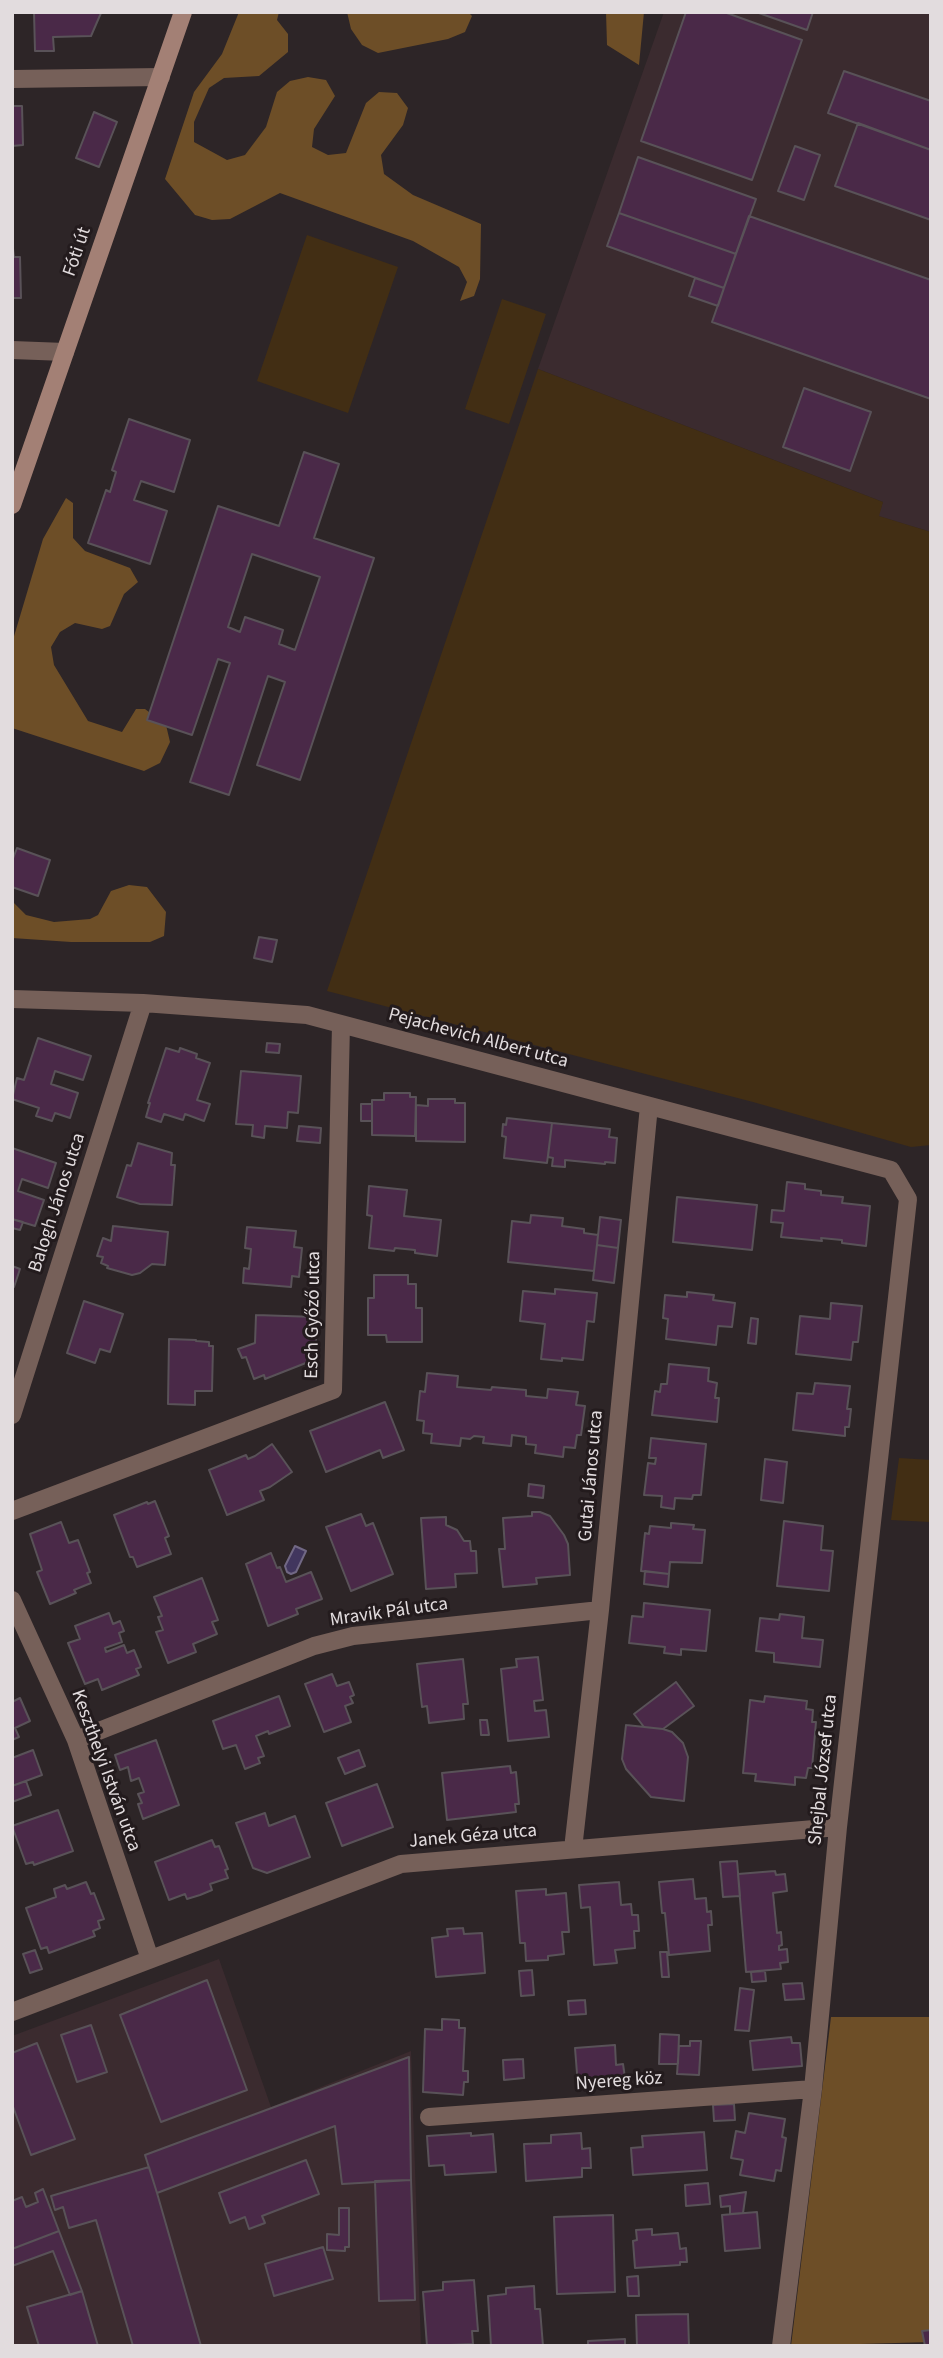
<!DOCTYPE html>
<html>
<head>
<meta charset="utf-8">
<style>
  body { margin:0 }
  #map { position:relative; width:943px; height:2358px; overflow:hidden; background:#2d2527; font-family:"Source Sans 3",sans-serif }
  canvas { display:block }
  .frame { position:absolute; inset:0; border:14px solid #e2dcde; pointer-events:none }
</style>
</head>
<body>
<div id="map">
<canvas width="943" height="2358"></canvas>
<div class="frame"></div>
</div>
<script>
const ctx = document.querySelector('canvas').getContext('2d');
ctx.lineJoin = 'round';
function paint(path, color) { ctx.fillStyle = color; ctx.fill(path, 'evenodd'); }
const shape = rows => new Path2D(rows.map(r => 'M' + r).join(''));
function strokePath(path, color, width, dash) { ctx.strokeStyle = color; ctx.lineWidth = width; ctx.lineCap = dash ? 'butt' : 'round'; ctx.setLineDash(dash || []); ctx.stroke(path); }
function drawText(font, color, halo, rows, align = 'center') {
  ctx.font = font + ' "Source Sans 3",sans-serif'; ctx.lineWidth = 6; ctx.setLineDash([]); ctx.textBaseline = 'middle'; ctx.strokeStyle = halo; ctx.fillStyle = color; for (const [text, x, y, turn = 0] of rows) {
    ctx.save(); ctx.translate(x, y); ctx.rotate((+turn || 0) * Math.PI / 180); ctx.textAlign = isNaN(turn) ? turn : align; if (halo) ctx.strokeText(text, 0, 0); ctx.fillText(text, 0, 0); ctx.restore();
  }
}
paint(shape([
  [664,12,931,12,931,532,878,516,883,502,538,369],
  [219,1959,271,2107,411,2051,421,2346,12,2346,12,2036]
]), '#3b2b2f');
paint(shape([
  [307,235,398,267,348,413,257,381],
  [502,299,546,314,509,424,465,409],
  [538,369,883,502,879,516,931,532,931,1145,911,1147,753,1102,327,991],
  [899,1458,931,1460,931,1522,891,1520]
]), '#422e14');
paint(shape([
  [239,12,279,12,277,20,288,34,288,52,259,76,224,78,209,88,194,122,194,142,227,160,245,155,266,127,277,92,290,81,308,77,326,80,335,96,314,129,312,147,328,155,346,153,366,103,379,92,397,93,408,108,403,125,381,155,384,174,413,195,481,224,480,279,474,296,460,301,467,282,459,267,413,241,280,193,230,219,212,220,195,215,165,179,194,92,222,54],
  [347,12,468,12,472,16,465,32,448,39,378,53,362,45,351,29],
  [606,12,644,12,639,65,607,45],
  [66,498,73,503,73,538,85,551,130,568,138,582,124,594,110,626,102,629,75,623,60,632,51,647,54,665,88,721,122,732,136,709,145,709,166,725,170,742,160,763,144,771,12,728,12,643,43,539],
  [129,885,147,887,166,912,164,936,150,942,71,942,12,938,12,901,26,915,54,922,90,919,98,915,111,891],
  [831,2017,931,2017,931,2342,791,2346]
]), '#6d4e27');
const water = shape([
  [295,1546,306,1551,296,1572,291,1574,287,1572,285,1566,295,1546]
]);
paint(water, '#41365e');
strokePath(water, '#716884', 2);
const building = shape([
  [34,12,99,12,101,13,91,36,53,37,54,51,35,51,34,12],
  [686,12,724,12,802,40,752,180,641,141,686,12],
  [756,12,813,12,807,30,756,12],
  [844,71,931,101,931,150,828,113,844,71],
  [12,106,22,106,23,145,12,146,12,106],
  [94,112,117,122,99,167,76,158,94,112],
  [858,123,931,150,931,220,835,186,858,123],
  [795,146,820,155,804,200,778,191,795,146],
  [638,157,756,199,736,254,619,213,638,157],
  [619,213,736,254,724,288,607,246,619,213],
  [749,216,931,280,931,399,712,322,749,216],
  [12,240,14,257,20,257,21,298,12,298,12,240],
  [695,278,724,288,718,306,689,296,695,278],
  [804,388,871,412,850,471,783,447,804,388],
  [129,419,190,440,174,492,141,481,134,500,167,511,150,564,88,543,106,490,110,492,116,472,112,470,129,419],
  [304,452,339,464,314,538,374,558,300,780,257,765,285,682,268,676,229,795,190,782,230,663,218,659,192,735,147,720,218,506,279,526,304,452],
  [252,554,320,577,295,650,279,644,283,630,245,617,240,632,228,627,252,554],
  [17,848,50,860,38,896,12,887,12,861,17,848],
  [259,937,277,940,272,962,254,958,259,937],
  [38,1038,91,1056,83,1080,55,1071,51,1084,78,1093,70,1118,55,1113,52,1121,36,1116,39,1108,12,1099,17,1078,24,1080,38,1038],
  [267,1043,280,1044,279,1053,266,1052,267,1043],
  [166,1048,179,1052,180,1048,197,1054,196,1058,210,1063,197,1100,210,1104,204,1121,185,1114,183,1120,164,1114,161,1122,146,1117,150,1103,148,1103,166,1048],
  [241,1071,301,1076,298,1113,288,1112,287,1128,265,1126,264,1138,252,1136,253,1125,236,1124,241,1071],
  [384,1093,410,1093,410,1097,416,1097,415,1136,372,1135,372,1100,384,1100,384,1093],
  [428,1099,455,1099,455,1103,465,1103,465,1142,416,1141,416,1105,428,1106,428,1099],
  [361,1104,372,1104,372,1121,361,1121,361,1104],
  [507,1118,552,1123,547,1163,504,1158,506,1137,502,1136,503,1124,506,1125,507,1118],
  [552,1123,610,1129,609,1137,617,1138,615,1163,605,1162,605,1164,565,1160,565,1167,552,1166,553,1158,548,1157,552,1123],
  [299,1126,321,1128,320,1143,297,1141,299,1126],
  [138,1143,172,1153,171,1165,175,1165,172,1205,140,1204,117,1197,127,1165,131,1166,138,1143],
  [12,1148,56,1163,48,1188,22,1179,18,1191,44,1200,35,1226,12,1219,12,1148],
  [787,1182,805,1184,805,1189,821,1191,821,1195,843,1197,842,1203,870,1206,866,1246,842,1243,842,1240,821,1238,822,1241,781,1237,783,1223,771,1222,772,1210,784,1211,787,1182],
  [369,1186,407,1190,404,1216,441,1220,437,1256,415,1253,415,1250,395,1248,394,1251,369,1248,372,1216,367,1215,369,1186],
  [677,1197,757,1205,752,1250,673,1242,677,1197],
  [531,1215,563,1218,562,1226,584,1229,584,1233,598,1235,594,1271,508,1262,512,1221,530,1223,531,1215],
  [600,1217,621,1220,618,1248,597,1245,600,1217],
  [12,1219,23,1222,20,1230,12,1228,12,1219],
  [113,1226,168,1232,165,1265,152,1264,140,1273,132,1275,107,1268,108,1266,101,1263,103,1257,97,1256,103,1238,111,1241,113,1226],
  [247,1227,296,1231,294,1247,302,1248,299,1277,292,1276,291,1287,243,1283,244,1268,249,1269,251,1249,245,1248,247,1227],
  [597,1245,618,1248,614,1283,593,1280,597,1245],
  [12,1266,20,1269,14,1287,12,1286,12,1266],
  [374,1275,408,1275,408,1284,416,1284,416,1308,422,1308,422,1342,387,1342,386,1335,368,1335,368,1298,374,1298,374,1275],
  [555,1289,597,1293,594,1322,587,1321,583,1360,562,1358,562,1361,541,1359,545,1324,520,1321,523,1291,555,1294,555,1289],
  [687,1292,714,1295,713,1300,735,1303,732,1327,718,1326,716,1345,666,1339,668,1319,663,1318,665,1295,687,1297,687,1292],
  [84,1301,123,1314,110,1352,100,1349,95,1363,67,1353,84,1301],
  [831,1303,862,1306,858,1342,853,1342,851,1360,796,1354,800,1316,830,1319,831,1303],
  [256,1315,316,1317,316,1359,265,1379,264,1375,254,1379,246,1357,242,1358,238,1349,255,1343,256,1315],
  [751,1318,758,1319,756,1344,748,1343,751,1318],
  [169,1339,196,1340,196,1341,209,1342,209,1346,213,1346,212,1391,195,1391,195,1405,168,1404,169,1339],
  [669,1364,709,1368,708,1381,717,1383,715,1398,719,1398,717,1422,652,1415,655,1391,660,1392,661,1384,667,1384,669,1364],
  [427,1373,458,1376,457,1387,491,1390,492,1387,526,1390,526,1396,547,1398,548,1389,578,1392,576,1405,585,1406,581,1435,577,1435,575,1448,564,1447,563,1457,535,1453,536,1445,526,1444,526,1437,512,1435,511,1446,483,1443,484,1437,474,1436,470,1439,461,1438,460,1446,431,1443,432,1434,423,1433,424,1421,417,1420,420,1391,425,1392,427,1373],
  [815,1383,850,1386,847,1409,851,1409,849,1427,845,1427,845,1436,793,1430,797,1393,813,1394,815,1383],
  [385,1402,404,1450,383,1458,380,1450,326,1472,310,1431,385,1402],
  [651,1438,706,1444,701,1495,693,1495,692,1499,675,1498,674,1509,661,1507,662,1496,644,1495,648,1463,655,1464,656,1458,649,1458,651,1438],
  [272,1444,292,1472,270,1487,260,1491,264,1500,227,1515,209,1470,246,1455,248,1459,255,1456,272,1444],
  [765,1459,787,1462,783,1503,761,1500,765,1459],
  [529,1484,544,1486,543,1498,528,1496,529,1484],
  [155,1501,169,1536,165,1538,171,1554,137,1567,133,1557,130,1557,114,1515,147,1502,148,1504,155,1501],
  [532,1512,540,1512,550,1516,564,1535,568,1544,570,1575,536,1578,537,1584,503,1587,499,1549,505,1549,503,1518,532,1516,532,1512],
  [361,1514,366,1526,373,1523,393,1574,351,1591,326,1527,361,1514],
  [446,1517,446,1525,457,1530,464,1541,470,1541,471,1551,476,1551,477,1573,455,1574,456,1587,426,1589,421,1518,446,1517],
  [784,1521,823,1526,821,1550,833,1551,829,1591,777,1586,784,1521],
  [61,1522,69,1543,78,1540,90,1572,87,1573,91,1583,74,1590,76,1593,50,1604,37,1572,42,1570,30,1534,61,1522],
  [671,1523,694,1525,693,1529,705,1530,702,1563,670,1562,669,1574,641,1571,645,1533,649,1534,650,1526,671,1528,671,1523],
  [271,1553,277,1568,280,1567,286,1582,311,1572,322,1599,296,1609,298,1614,268,1626,246,1564,271,1553],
  [645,1571,669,1574,668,1587,644,1584,645,1571],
  [202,1578,218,1620,212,1622,217,1634,193,1644,196,1652,168,1663,156,1632,163,1630,158,1617,162,1616,154,1597,202,1578],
  [644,1603,710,1610,706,1651,681,1649,681,1655,664,1653,665,1647,629,1643,632,1616,643,1617,644,1603],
  [109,1613,113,1624,120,1621,124,1631,119,1633,122,1642,105,1648,106,1652,124,1645,127,1653,134,1650,141,1667,136,1669,139,1675,102,1690,98,1679,85,1684,68,1643,80,1639,75,1626,109,1613],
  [780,1614,804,1617,802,1638,823,1640,820,1667,774,1662,774,1653,756,1651,760,1618,779,1620,780,1614],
  [538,1657,543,1700,534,1701,535,1711,546,1710,549,1737,508,1741,501,1669,517,1667,516,1659,538,1657],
  [463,1659,468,1704,463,1704,464,1719,429,1723,427,1706,422,1707,417,1664,463,1659],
  [332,1674,337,1686,349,1682,354,1695,350,1697,353,1703,345,1706,351,1722,324,1732,305,1684,332,1674],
  [676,1682,694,1706,663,1729,644,1727,634,1714,676,1682],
  [279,1696,290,1726,269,1734,268,1731,256,1736,264,1756,258,1758,260,1763,245,1769,236,1745,223,1749,213,1721,279,1696],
  [765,1696,807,1701,806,1709,813,1710,812,1722,816,1722,812,1768,808,1768,806,1778,795,1777,795,1785,755,1781,756,1774,743,1773,750,1700,764,1702,765,1696],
  [20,1698,30,1721,15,1728,19,1737,12,1740,12,1702,20,1698],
  [480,1720,487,1720,489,1735,481,1735,480,1720],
  [626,1725,663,1729,672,1732,683,1743,688,1757,684,1801,651,1797,626,1769,622,1759,626,1725],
  [156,1740,179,1805,143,1819,138,1804,142,1803,138,1794,144,1792,139,1778,131,1781,128,1767,120,1770,115,1755,156,1740],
  [33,1750,42,1775,12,1786,12,1758,33,1750],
  [359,1750,365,1766,345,1774,338,1758,359,1750],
  [510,1766,511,1773,516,1772,519,1804,515,1804,516,1812,447,1820,442,1773,510,1766],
  [26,1781,31,1795,12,1802,12,1786,26,1781],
  [377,1784,393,1827,342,1846,326,1803,377,1784],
  [58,1810,73,1851,34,1865,33,1862,26,1864,12,1826,58,1810],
  [265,1813,269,1826,295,1816,310,1857,267,1873,253,1868,236,1823,265,1813],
  [212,1840,215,1847,219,1846,228,1869,225,1870,228,1878,210,1884,212,1890,200,1895,187,1899,185,1894,169,1900,155,1862,212,1840],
  [737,1861,740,1896,723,1897,720,1862,737,1861],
  [775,1871,776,1875,785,1874,787,1891,773,1893,777,1933,781,1932,782,1945,779,1946,779,1950,787,1949,788,1962,780,1963,781,1969,746,1972,738,1874,775,1871],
  [693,1879,695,1899,706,1898,707,1912,711,1911,712,1925,708,1925,710,1951,669,1955,665,1913,662,1913,659,1882,693,1879],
  [86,1882,91,1894,94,1893,104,1919,98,1921,100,1928,93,1931,95,1936,49,1953,47,1947,41,1949,26,1908,56,1897,54,1889,65,1885,67,1889,86,1882],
  [619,1882,621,1905,631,1904,632,1915,638,1915,639,1931,634,1931,635,1948,615,1950,617,1963,594,1965,590,1907,581,1908,579,1885,619,1882],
  [546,1889,546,1895,566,1893,569,1932,562,1932,564,1954,548,1956,548,1960,526,1961,525,1943,520,1943,516,1891,546,1889],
  [463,1928,464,1934,482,1933,485,1973,436,1977,432,1938,448,1936,447,1929,463,1928],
  [35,1950,42,1969,30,1973,23,1954,35,1950],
  [660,1952,667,1952,669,1977,662,1977,660,1952],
  [532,1970,534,1995,521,1996,519,1971,532,1970],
  [765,1971,766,1981,752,1982,751,1972,765,1971],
  [207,1980,247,2090,161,2122,120,2015,207,1980],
  [802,1983,804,1999,785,2000,783,1984,802,1983],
  [740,1988,754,1990,749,2031,735,2030,740,1988],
  [585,2000,586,2014,569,2015,568,2001,585,2000],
  [442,2019,459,2020,459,2028,465,2028,463,2071,468,2071,468,2082,464,2082,463,2095,423,2092,425,2029,442,2030,442,2019],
  [91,2025,107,2072,77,2082,61,2035,91,2025],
  [660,2034,679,2035,678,2064,659,2064,660,2034],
  [791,2037,792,2043,800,2043,802,2066,753,2070,750,2041,791,2037],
  [690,2041,701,2041,699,2075,677,2074,679,2046,690,2046,690,2041],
  [37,2043,75,2139,31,2155,12,2104,12,2053,37,2043],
  [615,2045,616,2065,623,2064,625,2078,619,2079,619,2083,578,2086,575,2048,615,2045],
  [409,2057,411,2180,342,2184,335,2126,157,2193,145,2155,409,2057],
  [523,2059,524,2078,504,2080,503,2060,523,2059],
  [734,2104,735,2120,714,2121,713,2105,734,2104],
  [749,2113,785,2119,782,2137,786,2138,781,2171,776,2170,774,2181,740,2175,743,2160,731,2158,736,2131,745,2133,749,2113],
  [704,2132,707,2170,633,2175,631,2148,643,2147,642,2136,704,2132],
  [471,2133,471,2136,493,2134,496,2172,445,2175,444,2165,429,2166,427,2136,471,2133],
  [581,2133,582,2149,590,2148,591,2168,582,2168,582,2177,526,2181,524,2144,551,2143,551,2135,581,2133],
  [306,2160,319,2194,262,2216,265,2223,249,2229,245,2217,230,2223,219,2193,306,2160],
  [149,2167,157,2193,201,2346,133,2346,96,2220,69,2228,63,2207,55,2210,51,2196,149,2167],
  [411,2180,415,2300,379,2301,375,2181,411,2180],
  [708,2183,710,2204,686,2206,685,2185,708,2183],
  [43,2189,59,2231,12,2249,12,2201,22,2197,26,2207,38,2202,35,2193,43,2189],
  [746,2192,743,2213,730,2214,730,2206,721,2207,720,2196,746,2192],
  [339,2208,349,2208,349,2247,345,2247,345,2251,327,2250,327,2234,339,2235,339,2208],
  [757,2212,760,2248,725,2251,722,2215,757,2212],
  [613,2215,615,2292,557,2294,554,2217,613,2215],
  [652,2229,652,2235,678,2233,680,2249,686,2248,687,2262,680,2262,680,2265,635,2268,633,2241,637,2240,636,2230,652,2229],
  [59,2231,82,2291,70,2295,53,2251,12,2266,12,2249,59,2231],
  [323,2247,333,2279,274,2296,265,2264,323,2247],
  [638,2276,639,2296,628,2296,627,2277,638,2276],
  [474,2280,478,2331,472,2331,473,2344,427,2346,423,2292,443,2290,443,2282,474,2280],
  [534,2286,535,2309,540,2309,543,2346,491,2346,488,2296,506,2294,506,2288,534,2286],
  [82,2291,98,2346,39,2346,27,2307,82,2291],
  [688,2314,689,2346,637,2346,636,2315,688,2314],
  [931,2330,931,2346,925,2346,922,2331,931,2330],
  [625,2339,625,2346,588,2346,588,2341,625,2339]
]);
paint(building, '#4a2948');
strokePath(building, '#595258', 2);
strokePath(shape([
  [12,79,161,77],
  [12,350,65,352],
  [12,999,143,1003,307,1015,891,1170,908,1199,838,1827,813,2089,781,2346],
  [12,1415,143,1003],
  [12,1511,333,1390,341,1024],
  [12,1600,76,1740,150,1959],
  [76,1740,314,1646,353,1636,600,1610],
  [573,1849,600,1610,649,1106],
  [12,2012,401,1864,838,1827],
  [429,2117,813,2089]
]), '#766059', 18);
strokePath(shape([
  [12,505,183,12]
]), '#a38075', 18);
drawText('19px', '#e2dcde', '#231b1d', [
  ["Fóti út",78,252,-71],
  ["Pejachevich Albert utca",478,1039,15],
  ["Balogh János utca",58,1203,-72],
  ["Esch Győző utca",314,1315,-89],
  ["Gutai János utca",592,1476,-85],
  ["Mravik Pál utca",389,1613,-8],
  ["Shejbal József utca",824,1770,-84],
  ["Keszthelyi István utca",105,1771,70],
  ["Janek Géza utca",473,1837,-5],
  ["Nyereg köz",619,2082,-4]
]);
</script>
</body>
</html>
